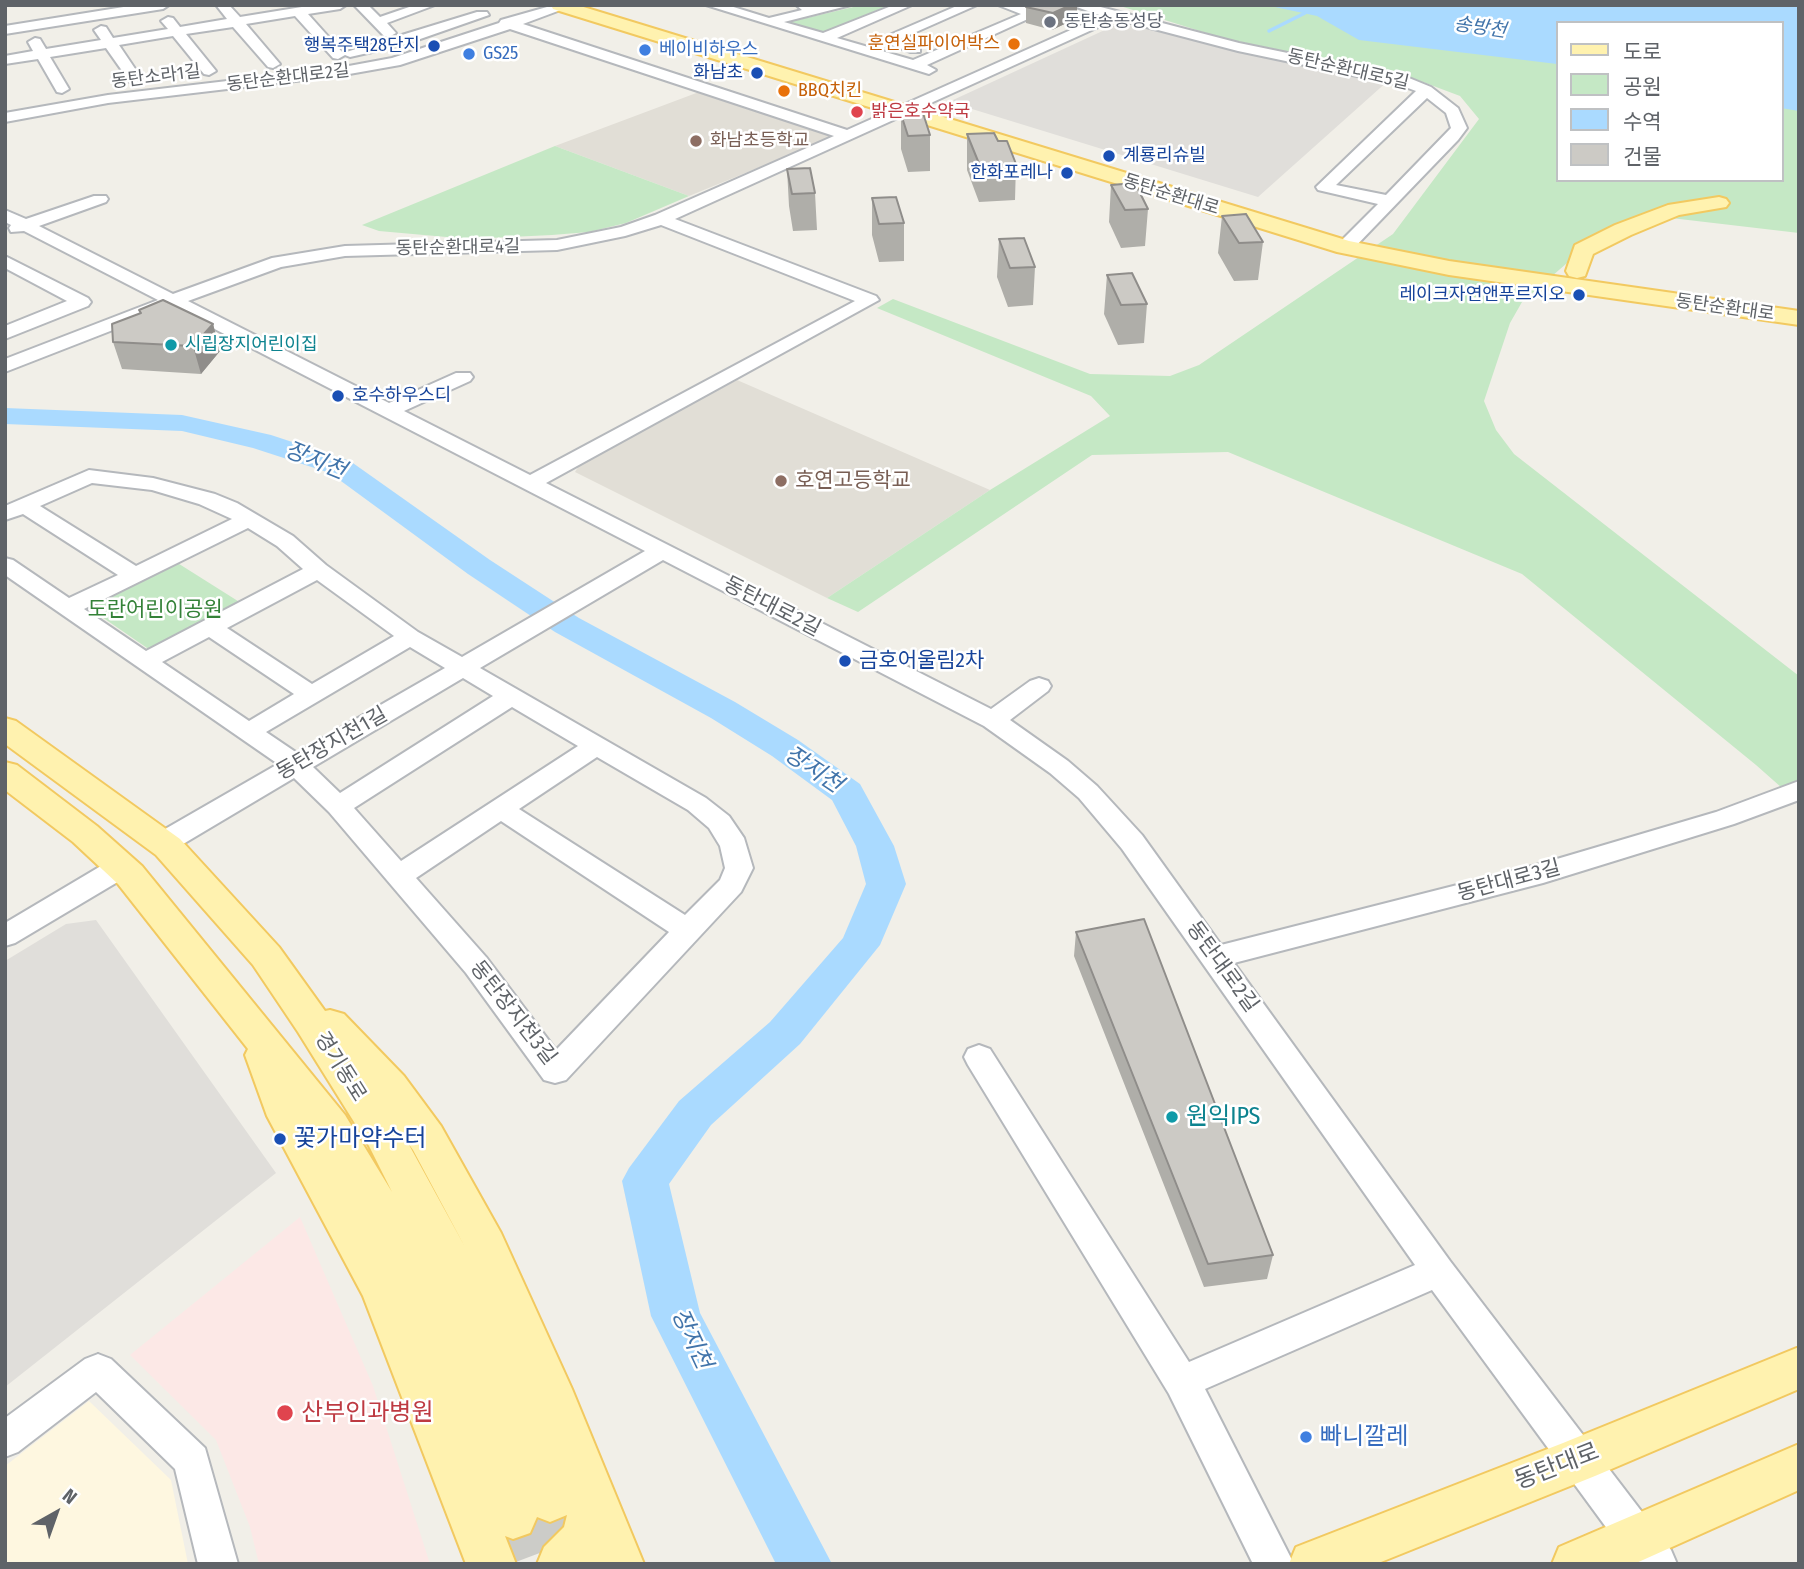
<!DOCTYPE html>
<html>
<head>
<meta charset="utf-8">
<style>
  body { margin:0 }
  #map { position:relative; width:1804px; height:1569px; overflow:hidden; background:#f1efe8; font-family:"Fira Sans Condensed","Noto Sans KR",sans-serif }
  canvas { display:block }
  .frame { position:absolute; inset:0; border:7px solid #5f6368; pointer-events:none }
  .legend { position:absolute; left:1556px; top:21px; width:228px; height:161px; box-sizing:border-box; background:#fff; border:2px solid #bfc1c3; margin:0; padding:9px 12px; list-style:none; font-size:21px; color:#5f6368 }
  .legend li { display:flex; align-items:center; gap:14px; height:35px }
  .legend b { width:35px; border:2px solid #bfc1c3 }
  .north { position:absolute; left:21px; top:1478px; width:70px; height:70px; -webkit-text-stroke:5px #fff; paint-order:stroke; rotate:40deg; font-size:19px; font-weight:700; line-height:28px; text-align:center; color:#5f6368 }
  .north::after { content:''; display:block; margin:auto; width:24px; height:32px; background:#5f6368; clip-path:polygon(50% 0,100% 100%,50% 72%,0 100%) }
</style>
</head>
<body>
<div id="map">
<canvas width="1804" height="1569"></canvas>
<div class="frame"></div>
<ul class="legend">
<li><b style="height:9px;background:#fff2af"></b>도로</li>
<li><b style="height:19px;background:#c5e8c5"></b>공원</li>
<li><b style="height:19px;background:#aadaff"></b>수역</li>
<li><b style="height:19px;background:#cccac5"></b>건물</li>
</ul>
<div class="north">N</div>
</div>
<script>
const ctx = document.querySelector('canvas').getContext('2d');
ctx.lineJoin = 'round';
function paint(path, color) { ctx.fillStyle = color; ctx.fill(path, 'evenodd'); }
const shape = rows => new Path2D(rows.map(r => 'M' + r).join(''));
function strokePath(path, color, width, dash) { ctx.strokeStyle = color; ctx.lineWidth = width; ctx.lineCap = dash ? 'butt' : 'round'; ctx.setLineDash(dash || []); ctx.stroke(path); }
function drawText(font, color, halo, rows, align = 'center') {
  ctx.font = font + ' "Fira Sans Condensed","Noto Sans KR",sans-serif'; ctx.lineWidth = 5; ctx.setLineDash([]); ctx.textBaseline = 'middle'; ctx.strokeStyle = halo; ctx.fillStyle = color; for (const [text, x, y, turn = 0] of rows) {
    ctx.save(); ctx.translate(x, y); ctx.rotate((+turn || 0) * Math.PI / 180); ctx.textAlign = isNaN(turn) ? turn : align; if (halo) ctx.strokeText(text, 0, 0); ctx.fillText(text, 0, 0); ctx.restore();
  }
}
paint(shape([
  [89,1401,171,1480,188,1564,5,1564,5,1466]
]), '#fef7e0');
paint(shape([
  [1122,22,1177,34,1389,80,1258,197,959,105,953,100],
  [96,920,276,1173,5,1387,5,961,66,924]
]), '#e0deda');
paint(shape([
  [699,92,835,132,836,136,689,196,555,146],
  [737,380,990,490,827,598,575,472,580,464]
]), '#e1ded6');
paint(shape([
  [300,1217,373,1386,430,1564,259,1564,250,1527,216,1440,130,1355]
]), '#fce8e6');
paint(shape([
  [862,5,887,6,823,32,785,23],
  [1117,5,1799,5,1799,233,1671,218,1574,257,1522,302,1510,323,1484,401,1496,430,1514,454,1799,676,1799,803,1756,765,1522,574,1228,452,1092,455,858,612,827,598,990,490,1110,416,1091,396,877,308,893,299,1090,374,1170,376,1199,365,1393,234,1479,119,1460,96,1407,76,1222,38],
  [1557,23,1781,23,1781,180,1557,180],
  [555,146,689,196,626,223,589,232,552,235,469,239,379,231,362,225],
  [176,562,241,603,150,650,86,606]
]), '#c5e8c5');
paint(shape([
  [1224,5,1799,5,1799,111,1781,108,1781,23,1557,23,1557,64,1359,40,1317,16,1275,7]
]), '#aadaff');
strokePath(shape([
  [1269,31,1305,13]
]), '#aadaff', 3.5);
paint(shape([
  [5,408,182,415,271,435,350,461,490,560,579,618,735,702,798,740,860,784,894,846,906,884,880,945,800,1044,711,1125,669,1184,700,1313,832,1564,776,1564,651,1316,622,1181,629,1168,679,1101,770,1022,843,938,866,884,856,846,832,800,772,756,711,718,555,632,468,574,330,473,253,448,182,431,5,424,5,408]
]), '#aadaff');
strokePath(shape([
  [550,1499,577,1564],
  [513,1516,531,1564]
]), '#ccccc8', 44, [44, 22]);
const minor = shape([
  [136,5,169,5,163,9,5,34,5,26,136,5],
  [216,5,229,5,240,17,314,5,346,5,340,9,308,14,343,53,477,12,487,12,489,15,403,45,350,57,345,55,338,59,333,58,295,16,246,24,280,64,273,68,268,67,233,27,186,34,216,71,209,75,204,74,173,36,119,45,142,79,135,83,130,82,106,48,50,57,69,89,62,93,57,92,38,59,5,64,5,56,33,51,28,42,35,38,40,39,46,49,101,40,94,30,101,26,106,27,113,38,168,29,161,21,168,17,173,18,180,27,227,19,216,5],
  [354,5,368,5,380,17,415,5,435,5,387,23,396,33,389,37,384,36,354,5],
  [554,5,574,5,523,24,847,130,1102,16,1071,5,1093,5,1239,43,1409,78,1431,87,1458,108,1467,128,1458,140,1351,251,1339,251,1336,247,1339,243,1378,204,1318,190,1316,187,1416,91,1400,85,1238,51,1116,19,675,219,876,296,879,300,546,483,991,709,1030,681,1039,678,1048,681,1051,686,1048,691,1010,720,1068,761,1097,786,1142,835,1221,945,1540,864,1716,812,1799,781,1799,800,1734,824,1543,883,1234,963,1450,1261,1671,1550,1677,1564,1633,1564,1432,1290,1205,1389,1294,1564,1253,1564,1169,1394,968,1065,964,1057,968,1049,979,1045,990,1049,1189,1362,1415,1265,1122,849,1079,798,1050,773,984,726,663,560,480,668,706,798,729,816,744,838,753,868,741,892,566,1080,555,1083,544,1080,466,973,329,812,294,778,173,850,163,852,153,850,149,843,153,836,278,764,5,575,5,558,13,560,69,598,118,575,23,514,5,520,5,506,89,470,153,478,215,494,237,503,293,536,326,565,418,632,462,657,645,551,172,307,5,372,5,359,158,300,24,231,11,232,9,228,11,225,5,222,5,210,26,219,94,196,106,196,108,199,106,202,39,226,173,294,272,258,345,246,557,240,621,227,655,215,834,136,510,29,400,65,338,76,108,103,5,122,5,113,108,95,338,68,392,58,499,23,501,20,554,5],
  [1427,98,1446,113,1451,128,1386,195,1336,185,1427,98],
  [661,225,855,301,530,475,404,411,470,381,473,377,470,373,456,373,389,403,188,301,281,267,345,256,557,250,625,236,661,225],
  [92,483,152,490,199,504,232,519,136,566,40,506,92,483],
  [248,528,277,546,303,569,146,651,84,609,248,528],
  [317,580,394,636,312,684,227,628,317,580],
  [209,637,294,694,249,721,162,662,209,637],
  [410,647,445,668,297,753,266,732,410,647],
  [463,678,493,696,340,793,313,767,463,678],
  [512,707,578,746,401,861,354,808,512,707],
  [597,757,688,810,709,828,720,846,725,868,720,880,685,915,519,809,597,757],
  [501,821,669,932,556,1050,486,957,416,878,501,821],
  [706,5,727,5,769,18,802,10,796,5,851,5,784,22,823,33,894,5,912,5,837,38,913,60,1021,14,998,5,1020,5,1041,13,927,65,936,70,929,74,706,5],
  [959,5,977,5,898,40,920,46,920,52,910,52,878,40,959,5],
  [5,256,88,298,91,302,88,306,5,339,5,326,67,301,5,268,5,256],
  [121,857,131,860,135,867,131,874,15,943,5,946,5,923,111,860,121,857],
  [98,1354,111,1359,205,1448,238,1564,198,1564,175,1469,96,1392,18,1452,5,1457,5,1418,85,1359,98,1354]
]);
const major = shape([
  [551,5,577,5,1349,241,1449,261,1799,311,1799,325,1449,275,1337,252,553,9,551,5],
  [1719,197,1726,199,1729,203,1726,207,1679,215,1631,235,1593,254,1585,276,1577,278,1569,276,1566,271,1575,245,1615,225,1668,205,1719,197],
  [5,718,16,721,180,839,279,947,325,1011,330,1010,344,1014,404,1076,441,1126,501,1233,572,1389,644,1564,537,1564,544,1547,564,1527,567,1515,550,1522,537,1517,530,1533,513,1539,505,1536,516,1564,466,1564,363,1296,267,1116,245,1055,248,1049,118,884,73,842,5,790,5,762,17,765,97,826,142,866,345,1115,392,1192,369,1146,298,1032,253,965,156,855,5,744,5,718],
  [408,1143,413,1150,465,1247,408,1143],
  [1799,1347,1799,1389,1595,1476,1376,1564,1289,1564,1296,1547,1563,1443,1799,1347],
  [1799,1444,1799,1490,1634,1564,1552,1564,1559,1547,1799,1444]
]);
strokePath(minor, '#b5b8bc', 4);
strokePath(major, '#f2c960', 4);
paint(minor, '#fff');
paint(major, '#fff2af');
paint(shape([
  [1026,7,1077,18,1052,30,1026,23],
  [901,114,930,135,930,171,908,172,901,149],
  [967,134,998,141,1016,164,1015,200,979,202,967,170],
  [787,169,815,193,817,230,793,231,789,206],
  [1111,185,1148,209,1145,246,1121,248,1109,222],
  [872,198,904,223,904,261,879,262,872,235],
  [1222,216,1263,242,1258,280,1234,281,1218,253],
  [999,239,1035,267,1033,305,1008,307,997,277],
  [1107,275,1147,304,1144,343,1118,345,1104,314],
  [139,310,213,324,220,351,201,374,122,369,113,342,140,313],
  [1076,932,1273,1255,1267,1279,1204,1287,1074,956]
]), '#afaea9');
paint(shape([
  [1071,5,1077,5,1077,18,1052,30,1053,13],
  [213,324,220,351,201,374,193,346]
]), '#8f8d8a');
const building = shape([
  [1029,5,1071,5,1053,13,1026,7,1029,5],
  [923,113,930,135,908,136,901,114,923,113],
  [994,133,998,141,1007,141,1016,164,980,166,967,134,994,133],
  [810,168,815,193,792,194,787,169,810,168],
  [1135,183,1148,209,1125,210,1111,185,1135,183],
  [896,197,904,223,879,224,872,198,896,197],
  [1246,214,1263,242,1239,243,1222,216,1246,214],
  [1024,238,1035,267,1010,268,999,239,1024,238],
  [1132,273,1147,304,1121,305,1107,275,1132,273],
  [163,300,213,324,193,346,113,342,112,324,141,313,139,310,163,300],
  [1144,919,1273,1255,1208,1264,1076,932,1144,919]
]);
paint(building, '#cccac5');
strokePath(building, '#8f8d8a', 2);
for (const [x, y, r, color] of [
  [1050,22,7,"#6b7280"],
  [1014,44,7,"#e8710a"],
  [434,46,7,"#1a4fb4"],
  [645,50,7,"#3f7fe0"],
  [469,54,7,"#3f7fe0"],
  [757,73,7,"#1a4fb4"],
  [784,91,7,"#e8710a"],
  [857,112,7,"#e0444e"],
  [696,141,7,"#8d6e63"],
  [1109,156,7,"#1a4fb4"],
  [1067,173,7,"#1a4fb4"],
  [1579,295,7,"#1a4fb4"],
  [171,345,7,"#0f9aa8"],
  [338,396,7,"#1a4fb4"],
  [781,481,7,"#8d6e63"],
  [845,661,7,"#1a4fb4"],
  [1172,1117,7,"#0f9aa8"],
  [280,1139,7,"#1a4fb4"],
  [285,1413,9,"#e0444e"],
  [1306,1437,7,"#3f7fe0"]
]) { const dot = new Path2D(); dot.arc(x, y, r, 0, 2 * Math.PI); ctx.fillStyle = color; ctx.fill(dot); strokePath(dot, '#fff', 2.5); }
drawText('18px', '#5b616d', '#fff', [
  ["동탄송동성당",1064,22]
], 'left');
drawText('18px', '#c56008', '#fff', [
  ["훈연실파이어박스",1000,44],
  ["BBQ치킨",798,91,"left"]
], 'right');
drawText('18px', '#164399', '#fff', [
  ["행복주택28단지",420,46],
  ["화남초",743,73],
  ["계룡리슈빌",1123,156,"left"],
  ["한화포레나",1053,173],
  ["레이크자연앤푸르지오",1565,295],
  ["호수하우스디",352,396,"left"]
], 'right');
drawText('18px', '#366cbe', '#fff', [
  ["베이비하우스",659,50],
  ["GS25",483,54]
], 'left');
drawText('18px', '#5f6368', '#fff', [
  ["동탄순환대로5길",1348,70,13],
  ["동탄소라1길",156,77,-7],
  ["동탄순환대로2길",288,78,-7],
  ["동탄순환대로",1171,195,17],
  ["동탄순환대로4길",458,248,-1],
  ["동탄순환대로",1725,308,8]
]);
drawText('18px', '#be3a42', '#fff', [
  ["밝은호수약국",871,112]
], 'left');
drawText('18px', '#785e54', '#fff', [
  ["화남초등학교",710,141]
], 'left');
drawText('18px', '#0d838f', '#fff', [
  ["시립장지어린이집",185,345]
], 'left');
drawText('italic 19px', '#4174aa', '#fff', [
  ["송방천",1480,28,8]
]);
drawText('21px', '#785e54', '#fff', [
  ["호연고등학교",795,481]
], 'left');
drawText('21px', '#5f6368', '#fff', [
  ["동탄대로2길",772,607,27],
  ["동탄장지천1길",332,744,-30],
  ["동탄대로3길",1509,881,-15],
  ["동탄대로2길",1222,967,54],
  ["동탄장지천3길",513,1013,52],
  ["경기동로",340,1067,58]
]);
drawText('21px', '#348238', '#fff', [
  ["도란어린이공원",155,610]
]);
drawText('21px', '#164399', '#fff', [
  ["금호어울림2차",859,661]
], 'left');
drawText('italic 23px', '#4174aa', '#fff', [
  ["장지천",315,461,22],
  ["장지천",813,770,34],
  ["장지천",691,1339,65]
]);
drawText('24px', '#0d838f', '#fff', [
  ["원익IPS",1186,1117]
], 'left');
drawText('24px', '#164399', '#fff', [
  ["꽃가마약수터",294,1139]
], 'left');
drawText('24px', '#be3a42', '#fff', [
  ["산부인과병원",301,1413]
], 'left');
drawText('24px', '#366cbe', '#fff', [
  ["빠니깔레",1320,1437]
], 'left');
drawText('24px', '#5f6368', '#fff', [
  ["동탄대로",1557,1467,-21]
]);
</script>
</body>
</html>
